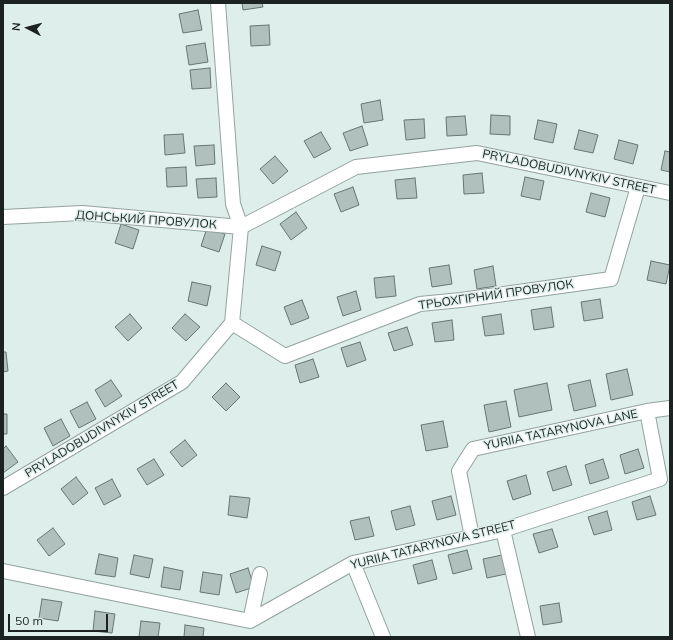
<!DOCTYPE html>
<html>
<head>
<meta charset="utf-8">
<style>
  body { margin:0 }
  #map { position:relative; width:673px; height:640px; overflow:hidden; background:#deefeb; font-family:Mulish,sans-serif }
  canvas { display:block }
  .frame { position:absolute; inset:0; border:4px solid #1c2221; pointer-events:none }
  .north { position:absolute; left:8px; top:8px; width:40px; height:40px; -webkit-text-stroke:3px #deefeb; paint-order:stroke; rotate:276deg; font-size:11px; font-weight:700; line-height:16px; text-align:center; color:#1c2221 }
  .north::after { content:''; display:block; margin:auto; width:14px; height:18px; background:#1c2221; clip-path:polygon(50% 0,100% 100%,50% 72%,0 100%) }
  .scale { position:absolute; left:8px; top:614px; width:100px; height:18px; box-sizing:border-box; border:2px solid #1c2221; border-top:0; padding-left:5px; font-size:12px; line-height:14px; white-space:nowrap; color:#1c2221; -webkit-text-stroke:3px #deefeb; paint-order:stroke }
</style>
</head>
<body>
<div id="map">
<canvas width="673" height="640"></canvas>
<div class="frame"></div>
<div class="north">N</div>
<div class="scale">50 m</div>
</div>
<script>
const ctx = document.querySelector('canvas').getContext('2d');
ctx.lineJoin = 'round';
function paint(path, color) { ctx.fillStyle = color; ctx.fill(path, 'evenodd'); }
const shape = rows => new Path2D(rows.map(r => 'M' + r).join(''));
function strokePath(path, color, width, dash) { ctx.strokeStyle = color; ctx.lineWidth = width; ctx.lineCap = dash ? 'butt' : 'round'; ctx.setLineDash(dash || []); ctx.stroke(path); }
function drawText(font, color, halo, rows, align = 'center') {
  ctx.font = font + ' Mulish,sans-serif'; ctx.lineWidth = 3; ctx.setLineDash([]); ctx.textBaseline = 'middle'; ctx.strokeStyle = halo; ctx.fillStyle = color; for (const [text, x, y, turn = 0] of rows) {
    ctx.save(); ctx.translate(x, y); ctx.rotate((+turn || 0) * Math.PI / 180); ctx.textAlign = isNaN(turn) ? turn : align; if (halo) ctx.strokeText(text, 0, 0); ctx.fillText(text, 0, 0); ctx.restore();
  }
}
const building = shape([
  [242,3,262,3,263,7,243,10,242,3],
  [198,10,202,30,183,33,179,14,198,10],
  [269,25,270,45,251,46,250,26,269,25],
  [205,43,208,62,189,65,186,46,205,43],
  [210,68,211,88,192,89,190,70,210,68],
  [380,100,383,120,364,123,361,104,380,100],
  [491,115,510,116,510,135,490,134,491,115],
  [465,116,467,135,447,136,446,117,465,116],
  [424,119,425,138,406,140,404,120,424,119],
  [538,120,557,124,553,143,534,139,538,120],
  [362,126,368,145,350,151,343,133,362,126],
  [579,130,598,135,593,153,574,149,579,130],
  [321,132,331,149,314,158,304,141,321,132],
  [183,134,185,153,165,155,164,135,183,134],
  [619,140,638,145,633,164,614,159,619,140],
  [214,145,215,164,196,166,194,146,214,145],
  [665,151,670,152,670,172,661,170,665,151],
  [275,156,288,171,273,184,260,169,275,156],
  [186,167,187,186,167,187,166,168,186,167],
  [482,173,484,193,464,194,463,175,482,173],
  [525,177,544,181,540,200,521,196,525,177],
  [216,178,217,197,198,198,196,179,216,178],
  [415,178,417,198,397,199,395,180,415,178],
  [353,187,359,205,341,212,334,194,353,187],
  [591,193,610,198,605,217,586,212,591,193],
  [296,212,307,228,291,240,280,224,296,212],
  [121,224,139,230,133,249,115,243,121,224],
  [207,228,225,234,219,252,201,246,207,228],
  [262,246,281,252,275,271,256,265,262,246],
  [651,261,670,265,666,284,647,280,651,261],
  [449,265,452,284,432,287,429,268,449,265],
  [493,266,496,286,477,289,474,270,493,266],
  [394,276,396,296,376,298,374,278,394,276],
  [192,282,211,286,207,306,188,301,192,282],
  [356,291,361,310,343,316,337,297,356,291],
  [600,299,603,318,584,321,581,302,600,299],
  [302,300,309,318,291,325,284,307,302,300],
  [551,307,554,327,534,330,531,310,551,307],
  [130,314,142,328,128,341,115,327,130,314],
  [185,314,200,327,186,341,172,328,185,314],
  [501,314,504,334,485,336,482,317,501,314],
  [452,320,454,340,435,342,432,323,452,320],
  [407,327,413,345,394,351,388,333,407,327],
  [360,342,366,360,347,367,341,348,360,342],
  [3,352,6,352,8,371,3,372,3,352],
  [313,359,319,377,300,383,295,365,313,359],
  [627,369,633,395,611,400,606,374,627,369],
  [111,380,122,396,105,407,95,390,111,380],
  [590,380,596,406,574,411,568,385,590,380],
  [226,383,240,397,226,411,212,397,226,383],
  [547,383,552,410,519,417,514,390,547,383],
  [506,401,511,427,489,432,484,405,506,401],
  [87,402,96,419,79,428,70,411,87,402],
  [3,414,7,414,7,434,3,434,3,414],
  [61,419,70,436,53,446,44,428,61,419],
  [443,421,448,447,426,451,421,425,443,421],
  [185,440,197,455,182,467,170,452,185,440],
  [6,446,18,462,3,473,3,449,6,446],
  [638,449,644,468,625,474,620,455,638,449],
  [154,459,164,475,147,485,137,469,154,459],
  [603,459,609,478,590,484,585,465,603,459],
  [566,466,572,485,553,491,547,472,566,466],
  [526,475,531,494,513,500,507,481,526,475],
  [76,477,88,493,73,505,61,489,76,477],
  [112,479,121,496,104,505,95,488,112,479],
  [230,496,250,498,247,518,228,515,230,496],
  [451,496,456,515,437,520,432,501,451,496],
  [650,496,656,515,637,520,632,502,650,496],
  [410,506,415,525,396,530,391,511,410,506],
  [607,511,612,530,594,535,588,517,607,511],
  [369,517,374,536,355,540,350,521,369,517],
  [53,528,65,544,49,556,37,540,53,528],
  [552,529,558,547,539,553,533,534,552,529],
  [467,550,472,569,453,574,448,555,467,550],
  [99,554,118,558,115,577,95,574,99,554],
  [134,555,153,559,149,578,130,574,134,555],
  [502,555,506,574,487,578,483,559,502,555],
  [432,560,437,579,418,584,413,565,432,560],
  [164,567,183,571,180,590,161,587,164,567],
  [248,568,254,587,236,593,230,574,248,568],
  [203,572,222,575,219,595,200,592,203,572],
  [42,599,62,602,58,621,39,618,42,599],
  [559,603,562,622,543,625,540,606,559,603],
  [95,611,115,614,112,633,93,631,95,611],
  [141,621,160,623,158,637,139,637,141,621],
  [185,625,204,628,203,637,184,637,185,625]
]);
paint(building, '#b0c0bd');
strokePath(building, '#677673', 1);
const minor = shape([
  [3,217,82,213,241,227,233,204,218,3],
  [232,323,285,356,420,304,461,300,611,279,638,187],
  [647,411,670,408],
  [3,488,182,382,232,323,241,227,356,167,477,153,670,193],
  [503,530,528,637],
  [353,563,383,637],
  [3,571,250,621,353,563,472,537,503,530,660,479,647,411,473,449,459,471,472,537],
  [250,621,260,574]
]);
strokePath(minor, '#93a29f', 16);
strokePath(minor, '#fff', 14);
drawText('12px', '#1c2221', '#deefeb', [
  ["PRYLADOBUDIVNYKIV STREET",569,172,12],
  ["ДОНСЬКИЙ ПРОВУЛОК",146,220,4],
  ["ТРЬОХГІРНИЙ ПРОВУЛОК",496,295,-8],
  ["PRYLADOBUDIVNYKIV STREET",102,429,-31],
  ["YURIIA TATARYNOVA LANE",561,430,-12],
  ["YURIIA TATARYNOVA STREET",433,545,-14]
]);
</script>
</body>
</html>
